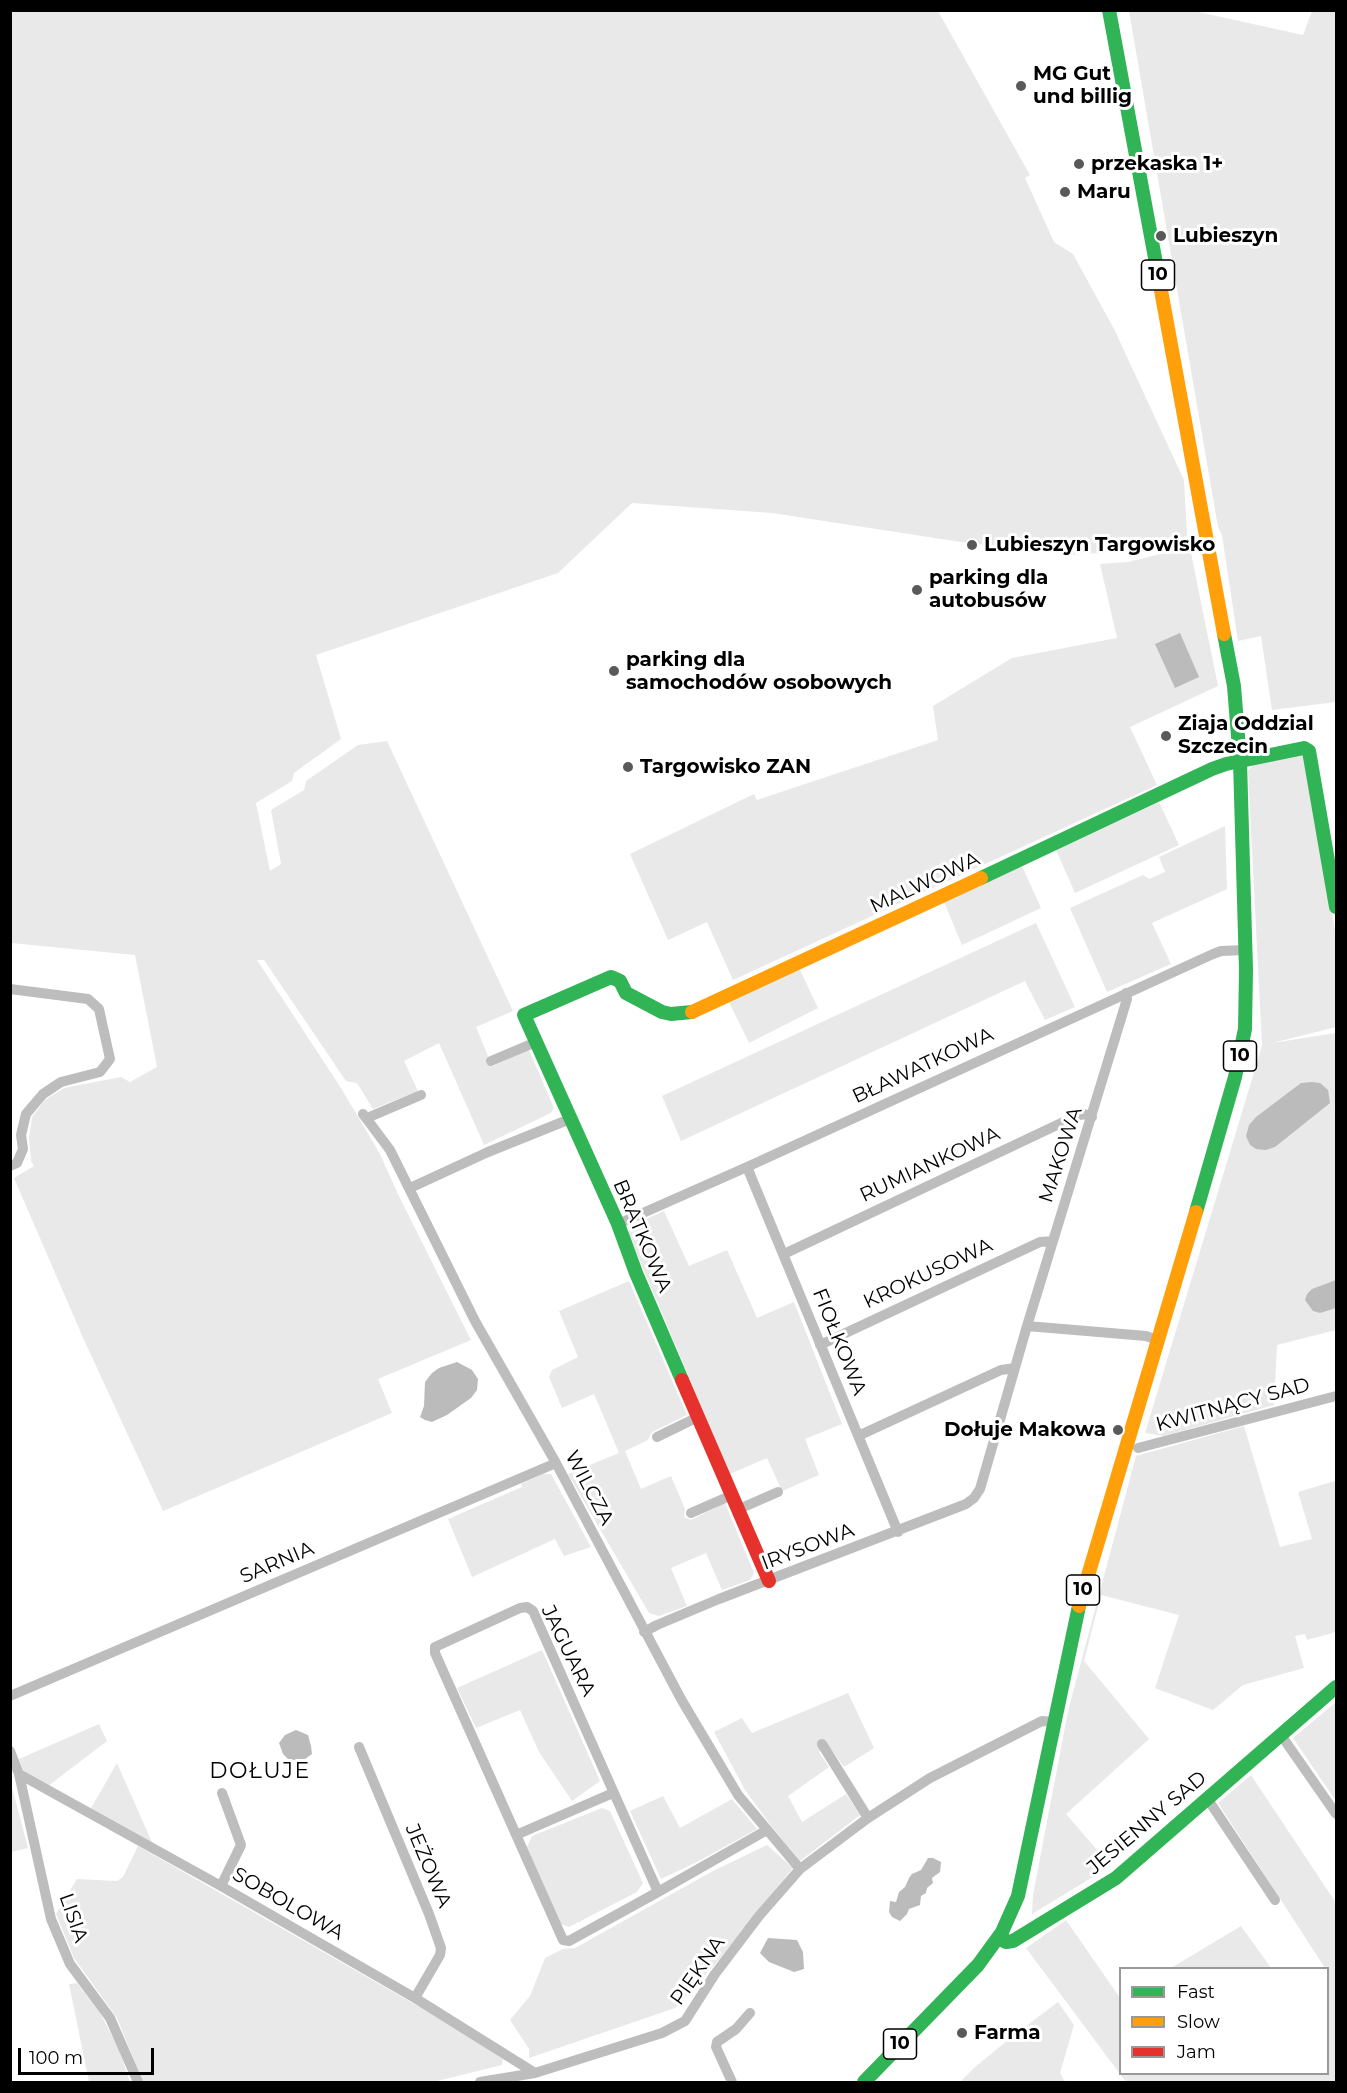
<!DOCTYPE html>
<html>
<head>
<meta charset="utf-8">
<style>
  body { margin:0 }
  #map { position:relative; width:1347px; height:2093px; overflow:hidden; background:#fff; font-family:Montserrat,sans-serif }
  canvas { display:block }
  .frame { position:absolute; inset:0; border:12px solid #000; pointer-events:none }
  .legend { position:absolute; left:1119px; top:1967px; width:210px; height:108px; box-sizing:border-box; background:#fff; border:2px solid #999; margin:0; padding:8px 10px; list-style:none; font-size:18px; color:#000 }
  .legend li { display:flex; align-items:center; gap:12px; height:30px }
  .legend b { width:30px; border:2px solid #999 }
  .scale { position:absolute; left:18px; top:2048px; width:136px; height:27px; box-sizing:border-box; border:3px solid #000; border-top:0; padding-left:8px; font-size:18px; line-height:21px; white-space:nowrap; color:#000; -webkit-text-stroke:4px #fff; paint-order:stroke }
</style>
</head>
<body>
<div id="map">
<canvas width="1347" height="2093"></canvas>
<div class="frame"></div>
<ul class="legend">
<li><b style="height:8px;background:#30b455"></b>Fast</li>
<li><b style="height:8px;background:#ff9f0a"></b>Slow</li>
<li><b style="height:8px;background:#e5322d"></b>Jam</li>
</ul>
<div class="scale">100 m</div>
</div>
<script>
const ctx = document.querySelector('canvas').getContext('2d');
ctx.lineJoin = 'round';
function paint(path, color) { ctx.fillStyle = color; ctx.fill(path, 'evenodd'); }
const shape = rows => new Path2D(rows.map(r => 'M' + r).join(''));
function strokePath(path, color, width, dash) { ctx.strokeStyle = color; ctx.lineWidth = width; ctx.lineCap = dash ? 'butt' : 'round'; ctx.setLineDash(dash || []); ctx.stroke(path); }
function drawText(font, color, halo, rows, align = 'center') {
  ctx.font = font + ' Montserrat,sans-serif'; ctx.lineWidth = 6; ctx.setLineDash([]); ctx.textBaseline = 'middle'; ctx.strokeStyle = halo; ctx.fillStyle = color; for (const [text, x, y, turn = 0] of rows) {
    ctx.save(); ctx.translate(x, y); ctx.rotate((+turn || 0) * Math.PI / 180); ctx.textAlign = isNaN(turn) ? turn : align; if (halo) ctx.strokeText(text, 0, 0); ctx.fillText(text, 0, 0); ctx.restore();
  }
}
paint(shape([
  [10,11,938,11,1030,175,1025,178,1054,242,1073,254,1114,329,1184,480,1187,536,1127,551,1067,555,961,542,772,513,632,503,558,573,316,655,341,739,294,773,292,781,256,803,270,871,281,864,271,810,304,790,306,781,358,745,387,741,513,1011,476,1027,488,1056,486,1064,493,1066,529,1050,554,1108,551,1113,484,1145,439,1043,404,1061,418,1091,373,1109,357,1083,346,1081,264,960,257,960,341,1088,380,1154,397,1192,471,1340,378,1379,392,1413,163,1511,84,1340,14,1178,34,1166,31,1161,29,1137,32,1117,45,1100,64,1088,121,1077,130,1082,157,1067,135,955,11,943],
  [1129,11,1194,11,1303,35,1312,11,1336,11,1336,702,1272,710,1261,636,1238,641,1222,535,1218,527],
  [1185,548,1191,553,1218,686,1130,727,1157,785,733,980,707,922,668,940,630,854,754,794,757,800,938,740,933,706,1012,658,1117,638,1100,564,1128,562],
  [1302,755,1307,759,1336,937,1336,1027,1272,1043,1336,1033,1336,1330,1277,1345,1274,1405,1164,1436,1145,1433,1262,1046,1248,771,1254,764],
  [1159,802,1179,845,1075,893,1056,850],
  [1225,826,1227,889,1152,923,1171,964,1107,992,1070,908,1143,875,1149,879,1165,872,1159,857],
  [1022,866,1041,908,962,945,944,902],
  [1036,923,1075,1007,1045,1020,1025,981,681,1141,662,1096],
  [799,968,818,1008,749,1043,728,1000],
  [664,1211,689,1266,727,1250,757,1318,794,1302,842,1424,805,1439,819,1475,782,1491,767,1458,730,1474,628,1233,631,1226],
  [629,1281,687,1415,652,1432,648,1440,625,1451,641,1489,671,1476,685,1509,684,1517,691,1520,725,1503,754,1573,750,1580,722,1590,706,1553,671,1568,687,1606,659,1616,649,1613,568,1474,619,1453,594,1394,562,1408,549,1377,552,1370,578,1357,559,1311],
  [1244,1426,1280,1547,1312,1539,1298,1492,1335,1481,1336,1487,1336,1632,1307,1640,1305,1634,1295,1636,1304,1668,1243,1685,1213,1710,1155,1688,1179,1615,1101,1595,1084,1661,1149,1739,1066,1814,1111,1866,1032,1914,1033,1895,1068,1711,1136,1456],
  [543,1474,551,1474,591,1547,564,1556,555,1539,472,1577,448,1519,522,1487,521,1484],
  [542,1650,600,1781,572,1801,539,1752,520,1710,476,1728,457,1688],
  [848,1693,874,1748,844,1767,828,1745,819,1752,829,1767,788,1796,802,1822,846,1794,860,1815,800,1861,772,1827,745,1790,714,1732,742,1718,752,1733],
  [1336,1702,1336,1801,1293,1738],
  [99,1724,107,1741,48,1786,24,1772,19,1759],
  [117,1763,154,1847,90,1810],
  [1251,1775,1336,1903,1336,2082,1126,2082,1026,1948,1066,1920,1120,1998,1120,2074,1328,2074,1328,1968,1325,1968,1218,1803],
  [10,1780,28,1848,11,1852,10,1852],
  [663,1796,680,1828,732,1799,757,1829,697,1862,661,1879,630,1811],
  [602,1808,610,1811,643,1883,637,1892,569,1927,561,1924,527,1847,532,1836],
  [767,1845,793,1868,717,1962,675,2008,529,2058,529,2049,510,2020,530,1996,545,1958,563,1949,575,1948,713,1871],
  [138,1846,458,2029,503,2059,502,2065,433,2082,143,2082,117,2018,74,1958,56,1914,77,1879,117,1881,123,1877],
  [1241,1926,1271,1968,1171,1968],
  [77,1983,100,2013,118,2047,130,2082,89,2082,69,1984],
  [1058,2002,1074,2025,1060,2073,1065,2082,960,2082,975,2067,1013,2036]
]), '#e9e9e9');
paint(shape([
  [1180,633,1199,677,1175,688,1155,644],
  [1312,1082,1320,1083,1328,1090,1330,1103,1275,1147,1266,1150,1256,1149,1250,1145,1246,1136,1249,1125,1256,1117,1301,1083],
  [1336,1280,1336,1308,1320,1313,1313,1311,1305,1300,1307,1294,1312,1289],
  [457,1362,472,1370,478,1379,477,1390,471,1398,447,1415,432,1422,425,1420,420,1417,424,1406,425,1382,432,1373,439,1368],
  [296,1730,308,1735,311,1746,312,1754,301,1762,288,1759,283,1754,279,1743,285,1735],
  [928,1858,933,1858,941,1862,940,1872,932,1878,933,1883,927,1888,926,1893,921,1896,920,1905,909,1909,907,1914,900,1921,892,1917,889,1912,890,1901,896,1902,899,1892,905,1887,909,1878,912,1874,921,1870],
  [768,1938,797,1940,803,1952,804,1969,794,1972,769,1962,760,1953]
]), '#bbb');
strokePath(shape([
  [10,989,88,999,99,1009,110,1059,100,1072,61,1082,43,1094,26,1114,21,1135,23,1149,17,1163,10,1166],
  [491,1061,536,1042],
  [363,1114,390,1150,475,1321,556,1463,681,1699,738,1795,800,1869],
  [367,1118,421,1095],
  [747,1167,898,1532],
  [410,1188,488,1152,570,1119],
  [618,1224,747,1167,1213,954,1221,951,1245,950],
  [784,1254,1074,1117,1084,1114,1092,1117],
  [1027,1326,1127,999,1126,993],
  [820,1345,1040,1242,1053,1241],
  [858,1436,1001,1370,1015,1368],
  [657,1437,698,1417],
  [1138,1448,1336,1396],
  [739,1509,778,1492],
  [691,1513,732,1495],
  [644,1632,657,1625,719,1599,966,1504,974,1498,980,1489,1027,1326,1146,1336,1157,1340],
  [10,1696,556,1463],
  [1281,1735,1336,1814],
  [822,1744,868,1818],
  [359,1747,429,1914,441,1948,440,1955,415,1998],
  [10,1751,19,1774,51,1919,70,1964,110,2018,138,2082],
  [19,1774,221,1886,415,1998,535,2073],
  [1207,1798,1275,1900],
  [516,1835,613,1793],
  [221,1886,241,1845,222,1793],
  [658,1892,533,1611,527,1607,520,1608,435,1647,435,1653,563,1940,569,1941,658,1892,767,1830],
  [480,2082,535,2073,662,2033,685,2021,715,1974,759,1916,800,1869,868,1818,930,1778,1042,1721,1054,1722],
  [732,2082,716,2047,717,2042,736,2029,750,2013]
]), '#bdbdbd', 10);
strokePath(shape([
  [1109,10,1158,274],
  [981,878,1212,769,1226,764,1304,748,1309,751,1336,907],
  [1196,1212,1235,1077,1245,1029,1246,970,1240,761,1234,686,1224,634],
  [682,1380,636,1273,618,1224,524,1015,611,977,620,981,626,993,662,1012,671,1014,692,1012],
  [998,1938,1006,1942,1013,1941,1116,1878,1336,1687],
  [864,2082,978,1965,1002,1932,1018,1896,1079,1606]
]), '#30b455', 14);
strokePath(shape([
  [1158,274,1224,634],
  [692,1012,981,878],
  [1079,1606,1196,1212]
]), '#ff9f0a', 14);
strokePath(shape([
  [682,1380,769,1581]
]), '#e5322d', 14);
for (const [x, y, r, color] of [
  [1021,86,6,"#595959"],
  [1079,164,6,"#595959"],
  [1065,192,6,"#595959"],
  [1161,236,6,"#595959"],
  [972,545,6,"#595959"],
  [917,590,6,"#595959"],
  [614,671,6,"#595959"],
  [1166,736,6,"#595959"],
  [628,767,6,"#595959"],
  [1118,1430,6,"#595959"],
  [962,2033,6,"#595959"]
]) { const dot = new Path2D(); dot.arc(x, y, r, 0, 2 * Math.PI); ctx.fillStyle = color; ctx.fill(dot); strokePath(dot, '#fff', 2); }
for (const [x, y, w] of [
  [1158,275,33],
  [1240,1056,33],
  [1083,1590,33],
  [900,2044,33]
]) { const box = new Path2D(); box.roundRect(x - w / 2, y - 15, w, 30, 4.5); ctx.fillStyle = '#fff'; ctx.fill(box); strokePath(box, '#000', 1.5); }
drawText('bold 18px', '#000', null, [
  ["10",1158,275],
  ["10",1240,1056],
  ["10",1083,1590],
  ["10",900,2044]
]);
drawText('bold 20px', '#000', '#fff', [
  ["MG Gut",1033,74],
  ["und billig",1033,97],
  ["przekaska 1+",1091,164],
  ["Maru",1077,192],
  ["Lubieszyn",1173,236],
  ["Lubieszyn Targowisko",984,545],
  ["parking dla",929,578],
  ["autobusów",929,601],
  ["parking dla",626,660],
  ["samochodów osobowych",626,683],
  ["Ziaja Oddzial",1178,724],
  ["Szczecin",1178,747],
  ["Targowisko ZAN",640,767],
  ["Dołuje Makowa",1106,1430,"right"],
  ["Farma",974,2033]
], 'left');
drawText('20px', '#000', '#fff', [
  ["MALWOWA",925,883,-25],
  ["BŁAWATKOWA",923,1066,-25],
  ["MAKOWA",1061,1155,-72],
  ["RUMIANKOWA",930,1165,-25],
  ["BRATKOWA",642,1236,67],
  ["KROKUSOWA",928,1274,-25],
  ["FIOŁKOWA",839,1342,68],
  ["KWITNĄCY SAD",1233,1405,-15],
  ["WILCZA",589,1488,62],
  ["IRYSOWA",808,1547,-21],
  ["SARNIA",277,1563,-23],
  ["JAGUARA",568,1651,64],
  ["JESIENNY SAD",1147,1823,-40],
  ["JEŻOWA",428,1866,67],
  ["SOBOLOWA",288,1904,30],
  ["LISIA",73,1918,71],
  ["PIĘKNA",698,1971,-55]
]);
ctx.letterSpacing = '1.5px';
drawText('22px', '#000', '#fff', [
  ["DOŁUJE",260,1772]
]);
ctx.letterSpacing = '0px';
</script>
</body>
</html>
